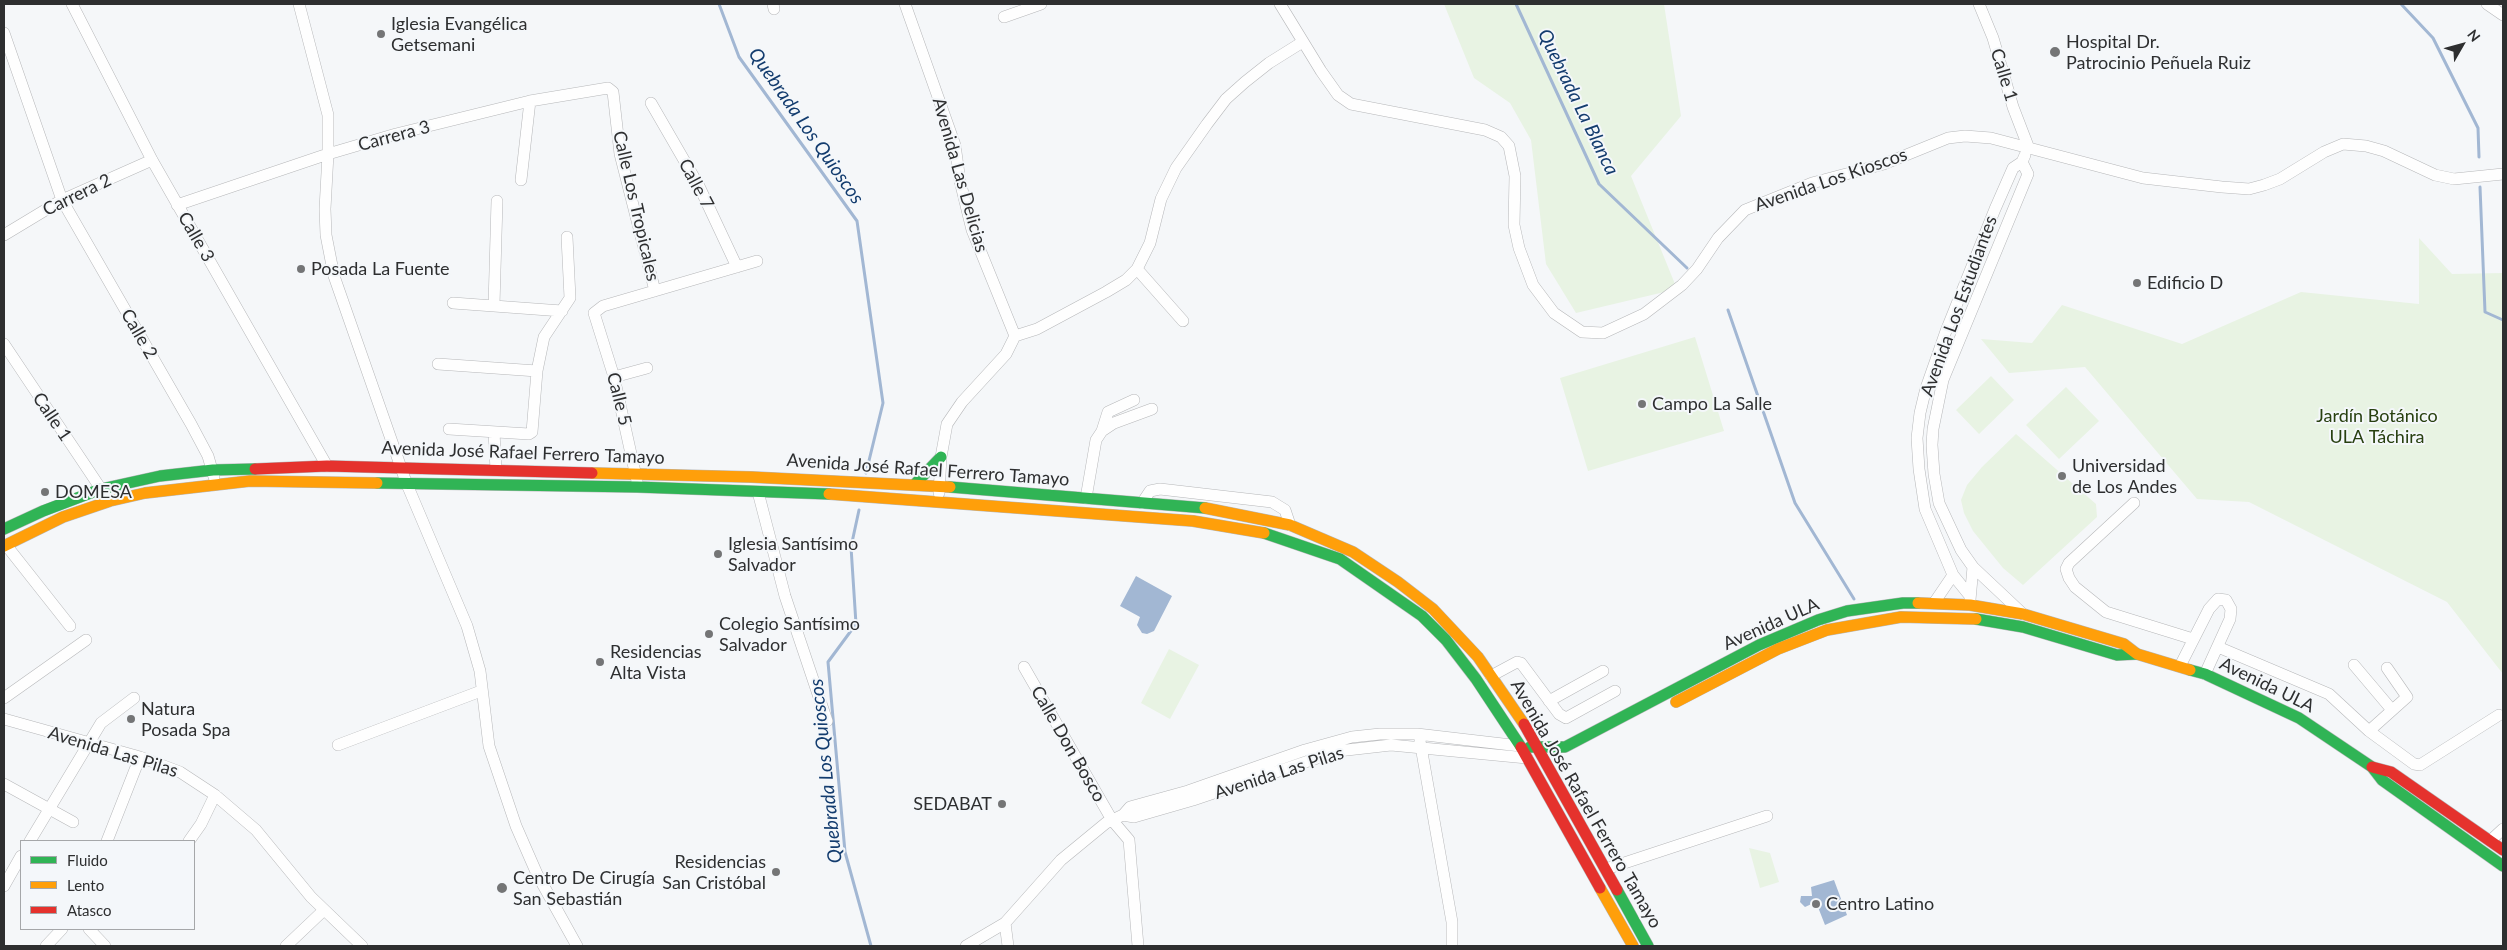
<!DOCTYPE html>
<html>
<head>
<meta charset="utf-8">
<style>
  body { margin:0 }
  #map { position:relative; width:2507px; height:950px; overflow:hidden; background:#f5f7f9; font-family:Lato,sans-serif }
  canvas { display:block }
  .frame { position:absolute; inset:0; border:5px solid #2e2f30; pointer-events:none }
  .legend { position:absolute; left:20px; top:840px; width:175px; height:90px; box-sizing:border-box; background:#f4f7fa; border:1px solid #a5a7a9; margin:0; padding:6px 9px; list-style:none; font-size:15px; color:#2e2f30 }
  .legend li { display:flex; align-items:center; gap:10px; height:25px }
  .legend b { width:25px; border:1px solid #a5a7a9 }
  .north { position:absolute; left:2437px; top:20px; width:50px; height:50px; -webkit-text-stroke:4px #f4f7fa; paint-order:stroke; rotate:52deg; font-size:14px; font-weight:700; line-height:20px; text-align:center; color:#2e2f30 }
  .north::after { content:''; display:block; margin:auto; width:18px; height:22px; background:#2e2f30; clip-path:polygon(50% 0,100% 100%,50% 72%,0 100%) }
</style>
</head>
<body>
<div id="map">
<canvas width="2507" height="950"></canvas>
<div class="frame"></div>
<ul class="legend">
<li><b style="height:6px;background:#30b455"></b>Fluido</li>
<li><b style="height:6px;background:#ff9f0a"></b>Lento</li>
<li><b style="height:6px;background:#e5322d"></b>Atasco</li>
</ul>
<div class="north">N</div>
</div>
<script>
const ctx = document.querySelector('canvas').getContext('2d');
ctx.lineJoin = 'round';
function paint(path, color) { ctx.fillStyle = color; ctx.fill(path, 'evenodd'); }
const shape = rows => new Path2D(rows.map(r => 'M' + r).join(''));
function strokePath(path, color, width, dash) { ctx.strokeStyle = color; ctx.lineWidth = width; ctx.lineCap = dash ? 'butt' : 'round'; ctx.setLineDash(dash || []); ctx.stroke(path); }
function drawText(font, color, halo, rows, align = 'center') {
  ctx.font = font + ' Lato,sans-serif'; ctx.lineWidth = 4; ctx.setLineDash([]); ctx.textBaseline = 'middle'; ctx.strokeStyle = halo; ctx.fillStyle = color; for (const [text, x, y, turn = 0] of rows) {
    ctx.save(); ctx.translate(x, y); ctx.rotate((+turn || 0) * Math.PI / 180); ctx.textAlign = isNaN(turn) ? turn : align; if (halo) ctx.strokeText(text, 0, 0); ctx.fillText(text, 0, 0); ctx.restore();
  }
}
paint(shape([
  [1444,4,1664,4,1681,116,1631,176,1677,289,1576,313,1546,264,1531,140,1510,103,1474,78],
  [2419,238,2452,274,2503,273,2503,674,2447,602,2249,502,2197,499,2085,367,2009,373,1981,339,2032,343,2062,305,2182,344,2301,292,2419,304],
  [1695,337,1724,431,1588,471,1560,378],
  [1991,376,2014,400,1979,434,1956,410],
  [2066,387,2099,421,2059,459,2026,425],
  [2016,434,2096,504,2097,517,2023,585,2003,568,1973,531,1964,513,1961,500,1967,485,1982,467],
  [1169,649,1199,665,1170,719,1141,703],
  [1749,848,1770,853,1779,882,1760,888]
]), '#e8f3e3');
paint(shape([
  [1136,576,1172,596,1154,631,1147,634,1142,633,1137,625,1140,617,1120,606],
  [1834,880,1847,915,1825,925,1816,902,1805,907,1800,902,1801,896,1812,896,1811,887]
]), '#a2b7d3');
strokePath(shape([
  [719,4,739,57,857,221,883,403,866,473],
  [1516,4,1599,184,1687,268],
  [2401,4,2433,38,2478,128,2479,157],
  [2480,187,2485,312,2503,320],
  [1728,310,1795,503,1854,599],
  [859,510,851,547,856,624,828,662,845,852,871,946]
]), '#a2b7d3', 3);
const street = shape([
  [72,4,152,160,327,466],
  [299,4,328,115,328,154,325,209,326,235,334,276,406,482,467,626,480,671,489,746,516,826,537,874,577,946],
  [773,4,774,9],
  [905,4,955,145,960,181,972,230,1015,336],
  [1280,4,1321,71,1338,95,1351,104,1485,130,1501,137,1509,146,1515,176,1514,225,1519,248,1533,285,1554,313,1582,332,1603,333,1644,314,1682,285,1697,269,1718,238,1745,210,1812,183,1884,164,1948,138,1965,136,1991,138,2143,178,2222,187,2249,189,2264,185,2280,179,2324,152,2343,144,2366,146,2384,151,2435,175,2454,179,2503,174],
  [1979,4,1993,38,2013,107,2028,146],
  [2487,4,2503,15],
  [1004,17,1041,4],
  [4,33,62,200,191,424,208,456,214,477],
  [651,103,699,186,737,267],
  [2022,162,2028,174,1943,380,1933,429,1932,445,1934,474,1939,503,1961,550,1973,567,2023,614],
  [521,180,530,101],
  [177,205,328,154,396,134,530,101,608,88,613,92,620,154,655,291],
  [4,235,62,200,152,160],
  [1137,269,1183,321],
  [453,303,562,311],
  [494,305,497,201],
  [1015,336,1037,329,1106,292,1126,280,1137,269,1150,243,1161,199,1176,168,1207,124,1226,99,1245,82,1269,63,1301,43],
  [4,344,101,489],
  [438,364,537,371],
  [614,377,647,368],
  [449,429,529,434,532,432,537,371,544,337,570,298,567,237],
  [1102,431,1108,412,1134,400],
  [494,432,496,470],
  [637,481,614,377,594,313,603,306,757,261],
  [758,492,785,596,827,721],
  [939,493,941,457,947,424,962,402,1006,354,1015,336],
  [1086,498,1096,440,1102,431,1114,423,1152,409],
  [1142,503,1150,491,1160,489,1272,502,1285,510,1290,525],
  [2134,503,2069,563,2066,569,2069,578,2075,587,2106,612,2193,639],
  [6,545,70,626],
  [1970,596,1953,575,1925,509,1919,469,1917,438,1920,413,1926,388,1946,331,1995,209,2013,168,2022,162,2025,155],
  [1970,600,1973,567],
  [1934,603,1953,575],
  [2218,647,2329,694,2369,731,2414,764,2420,765,2499,715],
  [2354,665,2392,710],
  [2180,666,2209,609,2218,599,2226,600,2231,609,2230,619,2205,674],
  [1024,667,1112,820,1129,840,1138,946],
  [1491,676,1517,662,1521,663,1559,714,1566,718,1615,691],
  [4,698,86,640],
  [1549,701,1603,671],
  [4,719,140,757,180,772,215,795,256,830,311,897,362,946],
  [2369,731,2407,697,2387,668],
  [1420,741,1452,922,1452,946],
  [338,745,481,691],
  [4,784,73,822],
  [1123,815,1134,817,1193,800,1338,751,1391,745,1527,758],
  [2491,840,2503,829],
  [30,841,101,723,134,698],
  [107,841,140,757],
  [189,841,201,824,215,795],
  [1606,869,1767,816],
  [4,886,21,856],
  [1005,923,1008,946],
  [89,929,105,946],
  [46,946,62,929],
  [286,946,324,910],
  [966,946,1005,923,1061,860,1106,823,1123,815,1130,807,1188,791,1305,750,1352,737,1380,734,1417,734,1520,746]
]);
const fast = shape([
  [377,483,637,487,829,494],
  [915,484,941,457],
  [950,487,1205,508],
  [4,529,43,511,101,489,160,476,213,470,255,469],
  [1264,533,1340,559,1422,616,1446,640,1476,679,1521,747],
  [1976,619,2023,627,2117,655,2137,654],
  [2190,670,2205,674,2299,718,2372,767,2382,780,2503,866],
  [1530,747,1565,747,1759,645,1818,620,1847,611,1903,603,1918,603],
  [1617,890,1648,946]
]);
const slow = shape([
  [592,473,751,477,950,487],
  [829,494,1193,521,1264,533],
  [1205,508,1290,525,1353,552,1398,582,1433,609,1478,657,1524,724],
  [4,546,63,517,110,501,145,493,250,481,377,483],
  [1918,603,1970,605,2023,614,2124,644,2137,654,2190,670],
  [1676,702,1778,649,1827,630,1901,617,1976,619],
  [1600,888,1633,946]
]);
const jam = shape([
  [255,469,327,466,592,473],
  [1524,724,1617,890],
  [1521,747,1600,888],
  [2372,767,2391,772,2503,850]
]);
strokePath(street, '#b6b7b9', 12);
strokePath(fast, '#b6b7b9', 12);
strokePath(slow, '#b6b7b9', 12);
strokePath(jam, '#b6b7b9', 12);
strokePath(street, '#fefefe', 11);
strokePath(fast, '#30b455', 11);
strokePath(slow, '#ff9f0a', 11);
strokePath(jam, '#e5322d', 11);
for (const [x, y, r, color] of [
  [381,34,5,"#747576"],
  [2055,52,6,"#747576"],
  [301,269,5,"#747576"],
  [2137,283,5,"#747576"],
  [1642,404,5,"#747576"],
  [2062,476,5,"#747576"],
  [45,492,5,"#747576"],
  [718,554,5,"#747576"],
  [709,634,5,"#747576"],
  [600,662,5,"#747576"],
  [131,719,5,"#747576"],
  [1002,804,5,"#747576"],
  [776,872,5,"#747576"],
  [502,888,6,"#747576"],
  [1816,904,5,"#747576"]
]) { const dot = new Path2D(); dot.arc(x, y, r, 0, 2 * Math.PI); ctx.fillStyle = color; ctx.fill(dot); strokePath(dot, '#f4f7fa', 2); }
drawText('18px', '#2e2f30', '#f4f7fa', [
  ["Iglesia Evangélica",391,24],
  ["Getsemani",391,45],
  ["Hospital Dr.",2066,42],
  ["Patrocinio Peñuela Ruiz",2066,63],
  ["Posada La Fuente",311,269],
  ["Edificio D",2147,283],
  ["Campo La Salle",1652,404],
  ["Universidad",2072,466],
  ["de Los Andes",2072,487],
  ["DOMESA",55,492],
  ["Iglesia Santísimo",728,544],
  ["Salvador",728,565],
  ["Colegio Santísimo",719,624],
  ["Salvador",719,645],
  ["Residencias",610,652],
  ["Alta Vista",610,673],
  ["Natura",141,709],
  ["Posada Spa",141,730],
  ["SEDABAT",992,804,"right"],
  ["Residencias",766,862,"right"],
  ["San Cristóbal",766,883,"right"],
  ["Centro De Cirugía",513,878],
  ["San Sebastián",513,899],
  ["Centro Latino",1826,904]
], 'left');
drawText('18px', '#2e2f30', '#f4f7fa', [
  ["Calle 1",2004,75,73],
  ["Carrera 3",394,136,-15],
  ["Avenida Las Delicias",960,175,74],
  ["Avenida Los Kioscos",1831,180,-19],
  ["Calle 7",696,184,62],
  ["Carrera 2",77,195,-26],
  ["Calle Los Tropicales",636,206,77],
  ["Calle 3",196,237,60],
  ["Avenida Los Estudiantes",1959,306,-70],
  ["Calle 2",139,334,60],
  ["Calle 5",619,399,76],
  ["Calle 1",52,417,56],
  ["Avenida José Rafael Ferrero Tamayo",523,453,2],
  ["Avenida José Rafael Ferrero Tamayo",928,470,4],
  ["Avenida ULA",1771,624,-24],
  ["Avenida ULA",2267,685,26],
  ["Calle Don Bosco",1068,744,60],
  ["Avenida Las Pilas",113,752,17],
  ["Avenida Las Pilas",1279,773,-18],
  ["Avenida José Rafael Ferrero Tamayo",1586,804,60]
]);
drawText('18px', '#284010', '#f4f7fa', [
  ["Jardín Botánico",2377,416],
  ["ULA Táchira",2377,437]
]);
drawText('italic 19px', '#133c6e', '#f4f7fa', [
  ["Quebrada La Blanca",1578,102,64],
  ["Quebrada Los Quioscos",806,126,55],
  ["Quebrada Los Quioscos",826,771,-96]
]);
</script>
</body>
</html>
